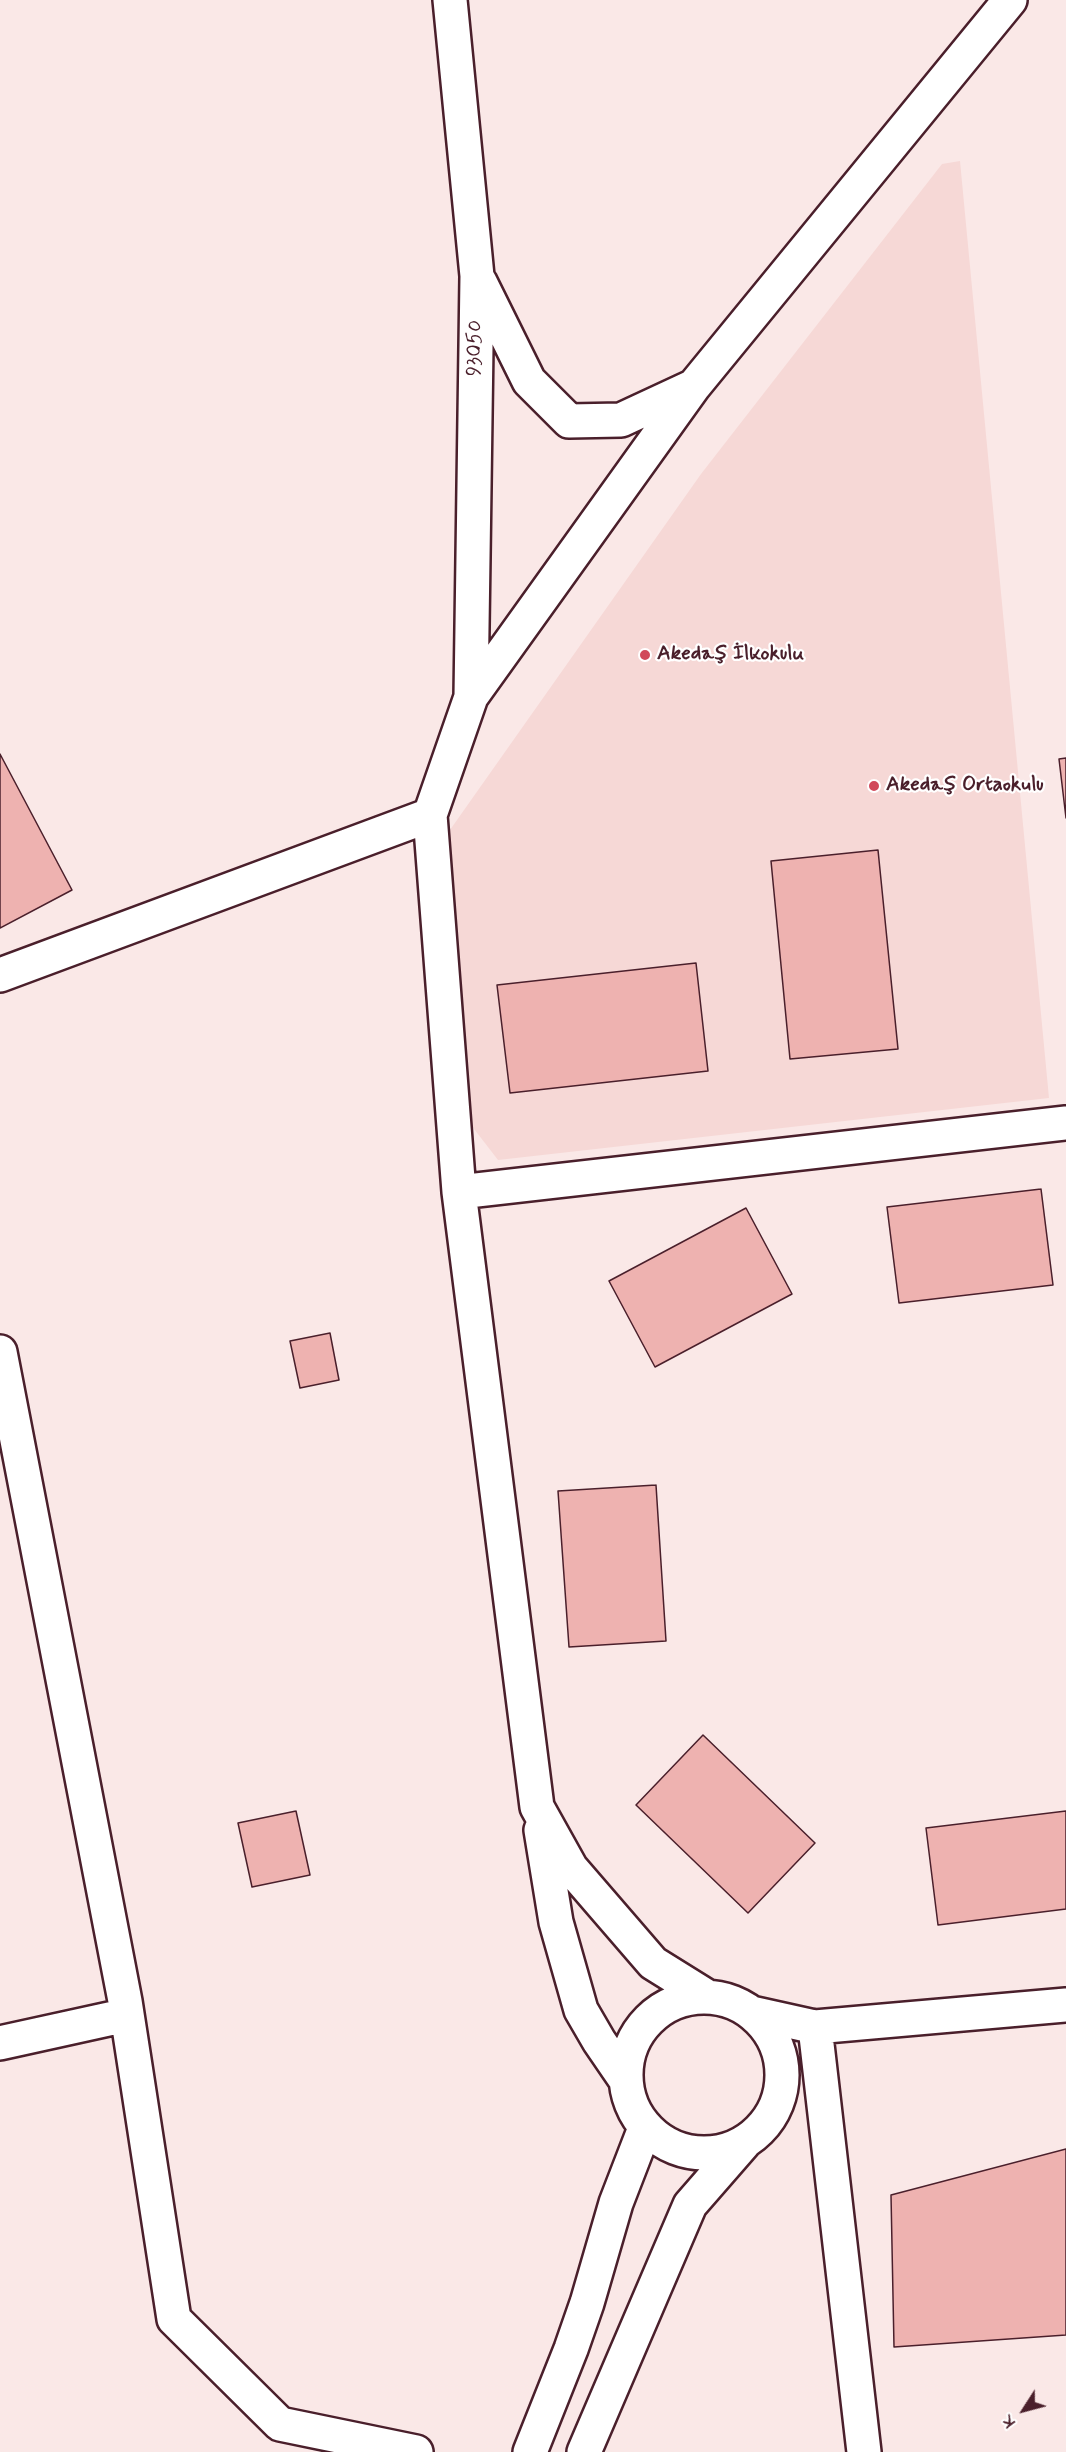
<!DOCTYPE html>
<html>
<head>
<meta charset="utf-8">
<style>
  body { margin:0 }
  #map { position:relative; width:1066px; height:2452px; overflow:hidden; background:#fae8e7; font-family:Mynerve,sans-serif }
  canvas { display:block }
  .north { position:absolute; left:994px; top:2380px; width:60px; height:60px; -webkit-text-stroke:4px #fff; paint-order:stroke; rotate:234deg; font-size:16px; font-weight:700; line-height:24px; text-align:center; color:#4a1f2b }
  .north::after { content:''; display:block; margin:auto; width:21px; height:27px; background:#4a1f2b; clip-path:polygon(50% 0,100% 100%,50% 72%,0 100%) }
</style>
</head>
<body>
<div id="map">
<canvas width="1066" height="2452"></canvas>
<div class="north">K</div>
</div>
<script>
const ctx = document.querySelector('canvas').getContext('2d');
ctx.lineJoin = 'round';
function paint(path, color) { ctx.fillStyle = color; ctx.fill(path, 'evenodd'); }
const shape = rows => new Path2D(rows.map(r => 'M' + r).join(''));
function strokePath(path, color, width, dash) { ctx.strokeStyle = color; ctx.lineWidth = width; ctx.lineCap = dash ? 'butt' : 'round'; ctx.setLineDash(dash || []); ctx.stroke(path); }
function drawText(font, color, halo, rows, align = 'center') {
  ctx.font = font + ' Mynerve,sans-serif'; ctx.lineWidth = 4.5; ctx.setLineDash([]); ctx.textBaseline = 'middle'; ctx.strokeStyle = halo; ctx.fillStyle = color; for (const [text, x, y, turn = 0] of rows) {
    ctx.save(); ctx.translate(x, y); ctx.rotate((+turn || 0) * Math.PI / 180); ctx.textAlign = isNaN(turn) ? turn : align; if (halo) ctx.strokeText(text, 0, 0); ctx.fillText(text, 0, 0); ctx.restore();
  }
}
paint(shape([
  [960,161,1049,1098,498,1160,471,1125,445,837,701,474,942,164]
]), '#f6d8d6');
const building = shape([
  [0,754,72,890,0,928,0,754],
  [1066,758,1066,818,1059,759,1066,758],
  [878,850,898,1049,790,1059,771,861,878,850],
  [696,963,708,1071,510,1093,497,985,696,963],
  [1041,1189,1053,1285,899,1303,887,1207,1041,1189],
  [746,1208,792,1294,655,1367,609,1281,746,1208],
  [330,1333,339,1380,300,1388,290,1341,330,1333],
  [656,1485,666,1641,569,1647,558,1491,656,1485],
  [703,1735,815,1843,748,1913,636,1805,703,1735],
  [296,1811,310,1875,252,1887,238,1823,296,1811],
  [1066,1811,1066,1909,938,1925,926,1828,1066,1811],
  [1066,2149,1066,2335,894,2347,891,2195,1066,2149]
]);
paint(building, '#eeb2b0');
strokePath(building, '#4a1f2b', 1.5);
const street = shape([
  [450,0,477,276,471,697],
  [480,282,529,381,569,421,621,420,692,387],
  [0,975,430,815],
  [459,1192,1066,1123],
  [0,1352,125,2001,174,2319,280,2424,416,2452],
  [541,1830,556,1922,581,2010,599,2041,625,2079],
  [706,1996,653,1963,571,1868,537,1807,459,1192,430,815,471,697,694,386,1010,0],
  '626 2075a78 78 0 1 1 156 0a78 78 0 1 1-156 0Z',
  [752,2013,815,2027,1066,2005],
  [815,2027,864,2452],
  [0,2043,127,2015],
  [530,2452,571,2349,587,2303,616,2203,645,2128],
  [584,2452,690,2205,744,2143]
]);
strokePath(street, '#4a1f2b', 38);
strokePath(street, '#fff', 33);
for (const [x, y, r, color] of [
  [645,655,6,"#d1495b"],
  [874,786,6,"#d1495b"]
]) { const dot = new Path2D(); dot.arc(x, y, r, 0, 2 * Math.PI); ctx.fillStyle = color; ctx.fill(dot); strokePath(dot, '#fff', 2); }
drawText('21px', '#4a1f2b', '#fff', [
  ["93050",476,348,-89]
]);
drawText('bold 21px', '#4a1f2b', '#fff', [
  ["Akedaş İlkokulu",657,655],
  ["Akedaş Ortaokulu",886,786]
], 'left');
</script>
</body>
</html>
